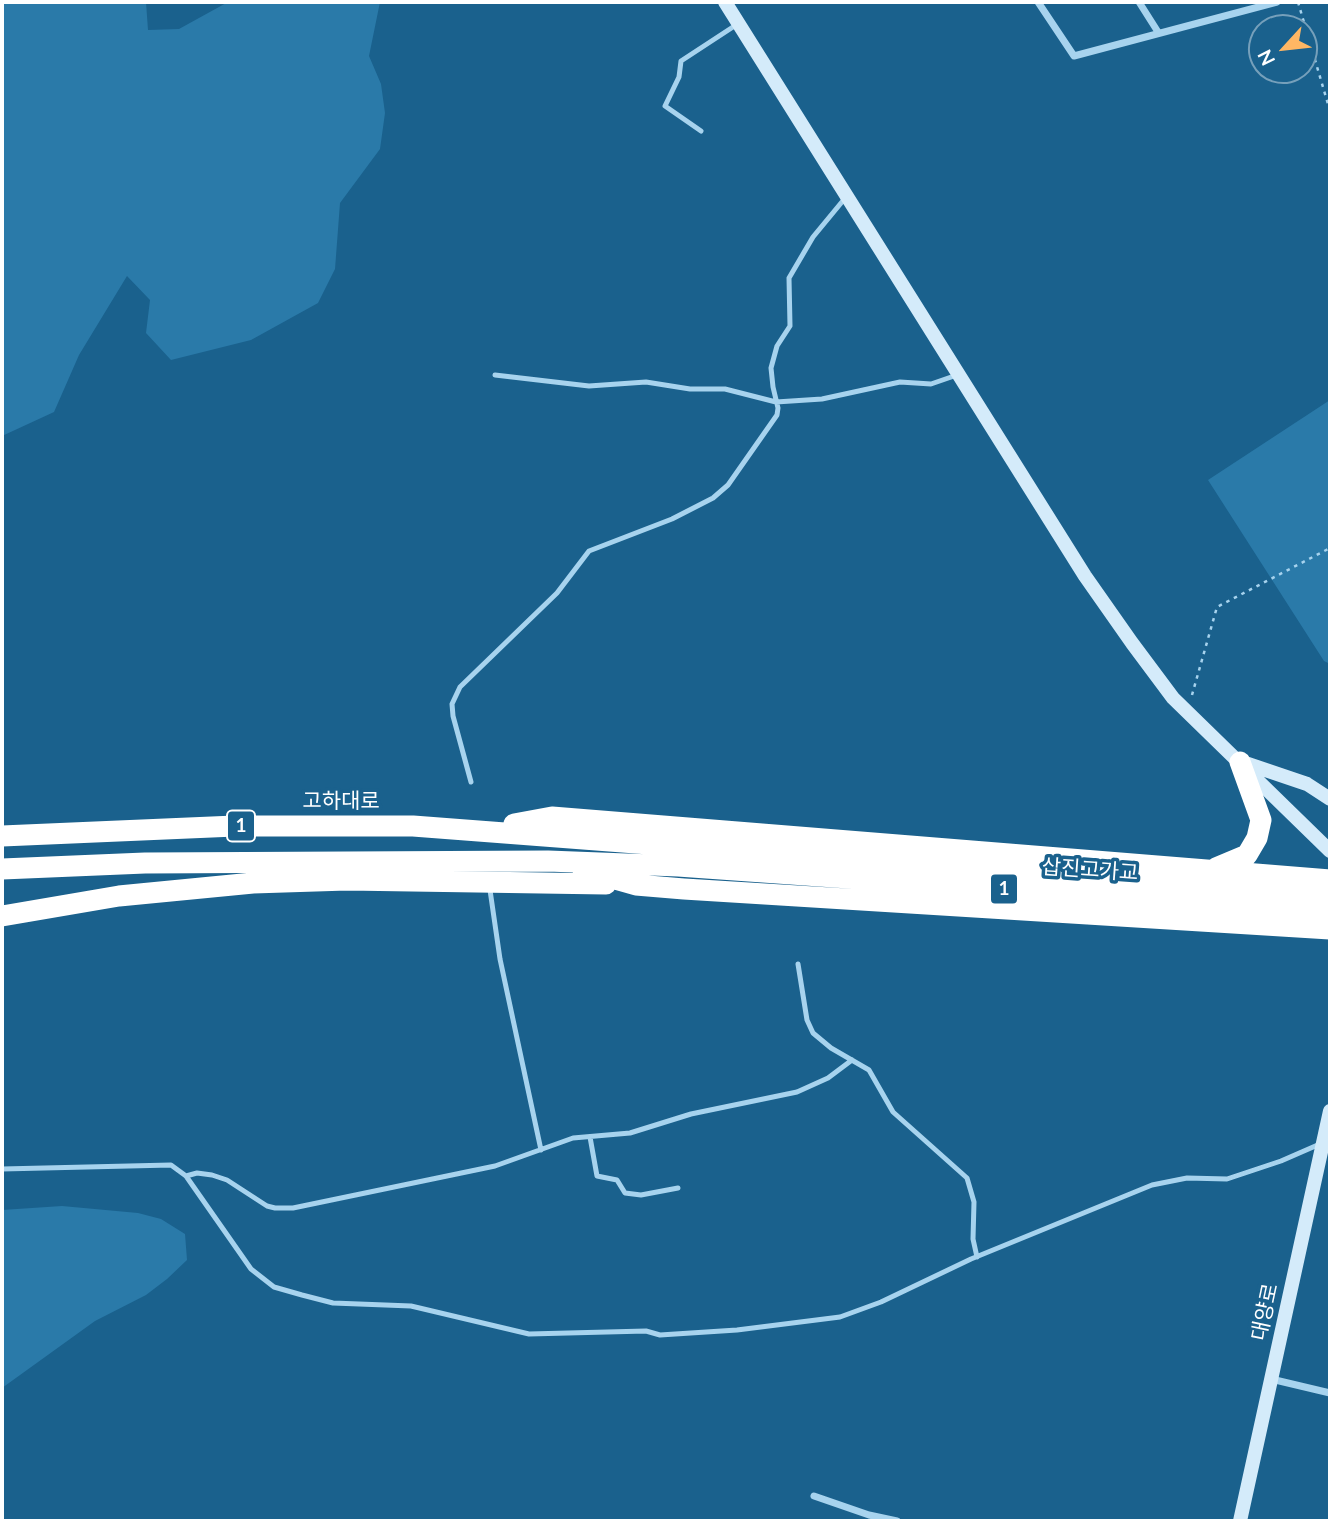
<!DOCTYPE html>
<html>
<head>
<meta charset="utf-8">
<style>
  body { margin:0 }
  #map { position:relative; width:1332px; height:1523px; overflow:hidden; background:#1a618d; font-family:Lato,sans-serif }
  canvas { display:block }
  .frame { position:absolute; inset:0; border:4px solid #fff; pointer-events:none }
  .north { position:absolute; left:1248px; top:14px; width:70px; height:70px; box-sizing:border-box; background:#1a618d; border:2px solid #76a0bb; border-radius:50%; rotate:243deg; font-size:19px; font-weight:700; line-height:28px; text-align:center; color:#fff }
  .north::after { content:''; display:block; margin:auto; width:24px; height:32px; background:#ffb764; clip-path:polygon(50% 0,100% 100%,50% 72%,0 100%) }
</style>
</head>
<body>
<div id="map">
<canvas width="1332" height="1523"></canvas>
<div class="frame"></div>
<div class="north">N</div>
</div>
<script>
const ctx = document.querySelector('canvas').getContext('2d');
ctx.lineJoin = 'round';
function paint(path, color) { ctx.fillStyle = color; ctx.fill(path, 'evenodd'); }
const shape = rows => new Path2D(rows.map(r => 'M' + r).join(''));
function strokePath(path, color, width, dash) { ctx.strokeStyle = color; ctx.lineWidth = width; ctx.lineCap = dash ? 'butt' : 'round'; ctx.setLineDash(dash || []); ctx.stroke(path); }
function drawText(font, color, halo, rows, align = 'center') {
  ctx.font = font + ' Lato,"Noto Sans KR",sans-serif'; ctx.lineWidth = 7; ctx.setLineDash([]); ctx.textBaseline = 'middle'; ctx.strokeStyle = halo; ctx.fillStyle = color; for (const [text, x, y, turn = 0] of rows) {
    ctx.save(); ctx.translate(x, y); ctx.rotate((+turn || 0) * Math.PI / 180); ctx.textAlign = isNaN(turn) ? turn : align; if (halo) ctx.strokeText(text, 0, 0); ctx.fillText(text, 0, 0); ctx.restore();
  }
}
paint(shape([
  [2,2,146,2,148,30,179,29,228,2,380,2,369,56,381,84,385,113,380,149,340,203,335,269,318,303,251,340,171,360,146,333,150,300,127,276,79,355,54,412,2,436],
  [1330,400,1330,664,1324,661,1208,480],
  [62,1206,138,1213,161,1219,185,1234,187,1260,167,1279,146,1295,95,1321,2,1388,2,1210]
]), '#2a7aa9');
strokePath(shape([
  [1298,2,1330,111],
  [1192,695,1217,607,1330,548]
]), '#a7d3ee', 2.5, [3.5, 5]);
strokePath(shape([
  [701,131,665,106,679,77,681,61,736,25],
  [495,375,589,386,646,382,690,389,725,389,776,402,822,399,900,382,931,384,957,375],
  [471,782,453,716,452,704,460,687,557,593,589,551,672,519,713,498,728,485,777,415,778,408,773,387,771,368,777,346,790,326,789,278,813,237,846,197],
  [490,890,500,959,541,1150],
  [798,964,807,1020,813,1033,831,1048,869,1070,893,1112,967,1178,974,1202,973,1239,977,1257],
  [590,1137,597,1176,617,1180,625,1193,641,1195,678,1188],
  [2,1169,171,1165,186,1176,251,1269,274,1287,302,1295,333,1303,411,1306,529,1334,646,1331,660,1335,737,1330,840,1317,881,1302,971,1259,1152,1185,1187,1178,1227,1179,1281,1161,1320,1144],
  [186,1176,197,1173,212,1175,227,1180,267,1206,275,1208,293,1208,495,1166,573,1138,630,1133,691,1114,797,1092,828,1078,852,1060]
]), '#a7d3ee', 5);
strokePath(shape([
  [1038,2,1074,56,1277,2],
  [1139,2,1158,32],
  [1271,1379,1330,1393],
  [814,1496,869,1515,897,1521]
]), '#a7d3ee', 7);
strokePath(shape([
  [725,2,1085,576,1132,643,1173,698,1330,851],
  [1245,763,1307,784,1330,799],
  [1240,1521,1330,1111]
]), '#d4ebfa', 14);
strokePath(shape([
  [514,824,552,817,1330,880],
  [2,836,235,826,413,826,1330,896],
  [1216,868,1247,855,1257,838,1261,820,1240,762],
  [2,869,145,863,548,861,678,866,1330,912],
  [583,870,636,885,684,889,1330,929],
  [2,916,119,896,253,883,347,880,606,884]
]), '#fff', 21);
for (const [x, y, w] of [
  [241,826,28],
  [1004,889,28]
]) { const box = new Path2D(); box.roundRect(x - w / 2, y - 15.5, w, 31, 5); ctx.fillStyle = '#1a618d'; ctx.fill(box); strokePath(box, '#fff', 2); }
drawText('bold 19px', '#fff', null, [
  ["1",241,826],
  ["1",1004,889]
]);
drawText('21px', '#fff', '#1a618d', [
  ["고하대로",341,801],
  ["삽진고가교",1090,870,4],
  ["대양로",1265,1312,-78]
]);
</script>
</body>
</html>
